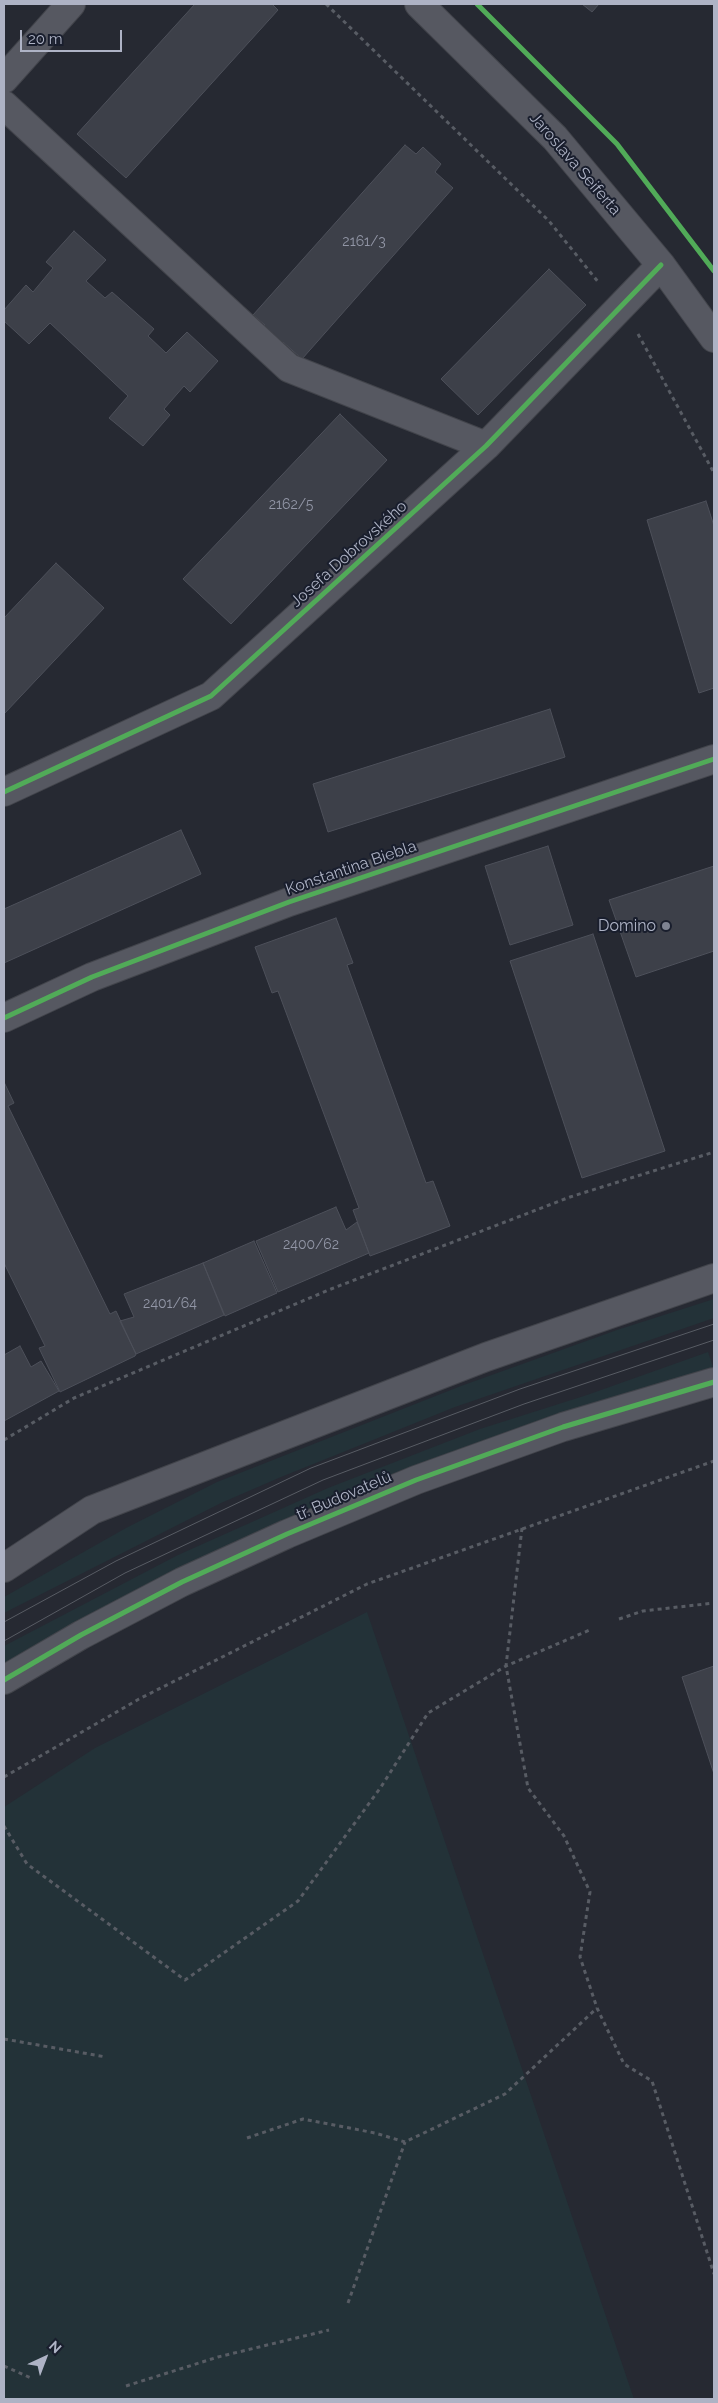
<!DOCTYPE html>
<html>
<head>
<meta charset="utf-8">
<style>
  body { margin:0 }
  #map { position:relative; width:718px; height:2403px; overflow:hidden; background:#262932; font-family:Raleway,sans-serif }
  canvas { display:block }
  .frame { position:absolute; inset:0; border:5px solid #aeb3c5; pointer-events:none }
  .north { position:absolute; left:20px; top:2333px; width:50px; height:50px; -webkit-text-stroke:4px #191e2d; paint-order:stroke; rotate:43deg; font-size:14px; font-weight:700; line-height:20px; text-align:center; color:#aeb3c5 }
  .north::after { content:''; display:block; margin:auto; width:18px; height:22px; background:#aeb3c5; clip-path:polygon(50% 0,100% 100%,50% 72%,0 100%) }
  .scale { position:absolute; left:20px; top:30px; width:102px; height:22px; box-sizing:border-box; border:2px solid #aeb3c5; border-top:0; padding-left:6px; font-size:15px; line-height:18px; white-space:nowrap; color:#aeb3c5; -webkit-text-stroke:4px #191e2d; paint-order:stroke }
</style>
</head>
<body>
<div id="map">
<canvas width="718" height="2403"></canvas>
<div class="frame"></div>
<div class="north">N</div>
<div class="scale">20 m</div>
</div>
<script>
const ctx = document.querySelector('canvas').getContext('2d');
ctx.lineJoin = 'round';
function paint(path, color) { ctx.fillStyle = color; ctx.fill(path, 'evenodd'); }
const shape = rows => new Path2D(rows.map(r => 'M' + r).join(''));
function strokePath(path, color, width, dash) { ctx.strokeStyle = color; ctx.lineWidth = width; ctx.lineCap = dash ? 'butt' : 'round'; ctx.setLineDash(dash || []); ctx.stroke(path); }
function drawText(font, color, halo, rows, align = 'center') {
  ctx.font = font + ' Raleway,sans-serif'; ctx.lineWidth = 4; ctx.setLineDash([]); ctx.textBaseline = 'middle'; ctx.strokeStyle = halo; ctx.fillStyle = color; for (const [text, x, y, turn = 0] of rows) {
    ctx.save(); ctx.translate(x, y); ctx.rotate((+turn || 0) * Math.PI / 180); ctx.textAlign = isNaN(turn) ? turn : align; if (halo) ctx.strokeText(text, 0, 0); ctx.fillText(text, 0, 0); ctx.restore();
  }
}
paint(shape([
  [714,1299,714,1318,455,1407,281,1477,221,1503,4,1613,4,1597,126,1528,217,1482,461,1386,617,1330],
  [708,1352,714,1370,658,1386,4,1668,4,1646,178,1555,328,1488,480,1429,587,1395],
  [367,1612,634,2399,4,2399,4,1807,95,1748]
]), '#233238');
const building = shape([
  [195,4,272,4,278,10,126,178,77,134,195,4],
  [582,4,599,4,592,12,582,4],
  [405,145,416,154,423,147,441,164,435,172,453,188,302,359,283,342,278,348,259,331,265,325,253,315,405,145],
  [74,231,106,260,86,281,105,298,112,292,154,329,148,336,166,353,187,332,218,361,190,392,184,386,164,409,170,415,143,446,109,418,128,396,50,323,29,344,4,321,4,310,26,285,33,292,53,268,46,262,74,231],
  [549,269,586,305,478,415,441,379,549,269],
  [340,414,387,460,231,624,183,579,340,414],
  [706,501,714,526,714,688,699,693,647,520,706,501],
  [56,563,104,608,4,714,4,618,56,563],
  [550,709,565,757,328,832,313,784,550,709],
  [181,830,201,874,4,963,4,909,181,830],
  [548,846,573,925,510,945,485,866,548,846],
  [714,866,714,951,636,977,609,900,714,866],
  [336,918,353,963,347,965,426,1183,433,1181,450,1226,370,1256,353,1210,359,1208,278,991,272,993,255,947,336,918],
  [593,934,665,1151,582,1178,510,961,593,934],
  [4,1082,14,1103,8,1106,110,1314,116,1311,136,1354,135,1356,60,1392,39,1348,45,1346,4,1263,4,1082],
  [336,1207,346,1230,357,1222,369,1253,278,1292,256,1241,336,1207],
  [254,1241,277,1293,225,1316,203,1263,254,1241],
  [203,1263,224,1315,136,1354,120,1321,134,1317,124,1294,203,1263],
  [20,1346,31,1367,41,1361,59,1391,4,1421,4,1355,20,1346],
  [714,1666,714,1774,682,1677,714,1666]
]);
paint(building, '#3d4049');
strokePath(building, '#4d505a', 1);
const minor = shape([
  [419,4,555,138,661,265,714,338],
  [4,79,71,4],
  [4,105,289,368,486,446],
  [4,792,211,696,486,446,661,265],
  [4,1018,92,977,289,902,714,759],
  [4,1568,92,1510,486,1357,714,1278],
  [4,1680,81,1635,182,1582,287,1534,416,1480,563,1427,714,1382]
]);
strokePath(minor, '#42444b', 30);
strokePath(shape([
  [326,4,549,221,599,283],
  [638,334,714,473],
  [4,1440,74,1398,331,1289,570,1197,714,1152],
  [522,1528,506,1666,528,1788,564,1836,590,1892,580,1957,597,2008,624,2064,652,2081,714,2274],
  [619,1619,643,1611,714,1603],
  [4,1777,139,1699,367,1584,714,1461],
  [4,1826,27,1864,185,1980,298,1901,381,1787,428,1713,506,1666,592,1629],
  [4,2039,106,2057],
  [247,2138,303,2119,375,2133,405,2142,505,2094,597,2008],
  [348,2303,405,2142],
  [4,2366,31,2378],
  [126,2386,218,2357,329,2330]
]), '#585c64', 3, [4, 4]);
strokePath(minor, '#565861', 28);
strokePath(shape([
  [4,1622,116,1561,311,1468,520,1389,714,1324],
  [4,1641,125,1573,323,1480,524,1404,714,1340]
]), '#585c64', 1);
strokePath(shape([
  [477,4,617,144,714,271],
  [4,792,211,696,486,446,661,265],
  [4,1018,92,977,289,902,714,759],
  [4,1680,81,1635,182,1582,287,1534,416,1480,563,1427,714,1382]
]), '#51ab58', 5);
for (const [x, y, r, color] of [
  [666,926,5,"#7e8392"]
]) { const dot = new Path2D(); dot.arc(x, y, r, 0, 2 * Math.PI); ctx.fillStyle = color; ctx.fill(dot); strokePath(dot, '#191e2d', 2); }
drawText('14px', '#9296a6', null, [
  ["2161/3",364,242],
  ["2162/5",291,505],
  ["2400/62",311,1245],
  ["2401/64",170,1304]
]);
drawText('16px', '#aeb3c5', '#191e2d', [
  ["Jaroslava Seiferta",575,164,49],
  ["Josefa Dobrovského",349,554,-42],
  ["Konstantina Biebla",351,868,-19],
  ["tř. Budovatelů",344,1496,-23]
]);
drawText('16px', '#aeb3c5', '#191e2d', [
  ["Domino",656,926]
], 'right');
</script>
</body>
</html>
